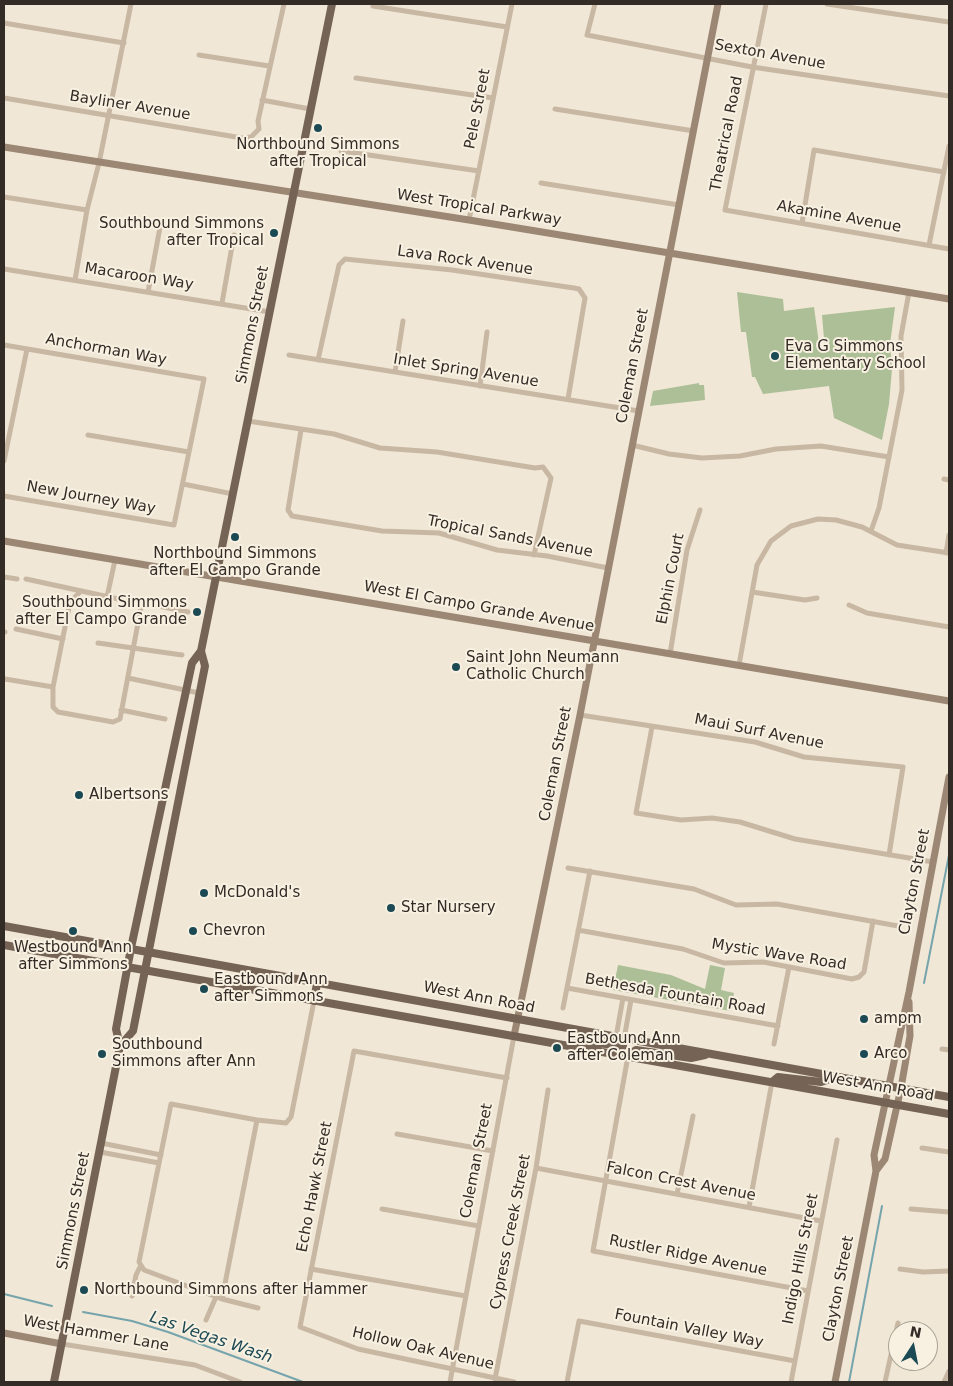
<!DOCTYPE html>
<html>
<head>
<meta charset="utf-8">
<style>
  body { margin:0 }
  #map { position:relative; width:953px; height:1386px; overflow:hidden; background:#f0e7d6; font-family:"DejaVu Sans",sans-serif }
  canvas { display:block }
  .frame { position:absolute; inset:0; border:5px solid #332b25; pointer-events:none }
  .north { position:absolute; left:888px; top:1321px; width:50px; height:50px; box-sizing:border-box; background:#f8f1e2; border:1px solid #a9a296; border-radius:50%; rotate:11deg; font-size:14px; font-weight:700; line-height:20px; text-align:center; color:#332b25 }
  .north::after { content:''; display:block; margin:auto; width:18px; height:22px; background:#1b4954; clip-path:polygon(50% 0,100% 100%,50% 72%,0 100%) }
</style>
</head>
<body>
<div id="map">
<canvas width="953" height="1386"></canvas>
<div class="frame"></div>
<div class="north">N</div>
</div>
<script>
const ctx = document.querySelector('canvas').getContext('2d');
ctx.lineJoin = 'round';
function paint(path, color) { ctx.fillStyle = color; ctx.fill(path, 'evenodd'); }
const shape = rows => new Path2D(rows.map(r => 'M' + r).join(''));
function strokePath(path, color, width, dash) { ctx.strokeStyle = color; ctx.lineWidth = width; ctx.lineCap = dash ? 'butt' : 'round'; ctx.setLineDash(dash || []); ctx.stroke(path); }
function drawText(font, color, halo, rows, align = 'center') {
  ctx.font = font + ' "DejaVu Sans",sans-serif'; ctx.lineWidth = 4; ctx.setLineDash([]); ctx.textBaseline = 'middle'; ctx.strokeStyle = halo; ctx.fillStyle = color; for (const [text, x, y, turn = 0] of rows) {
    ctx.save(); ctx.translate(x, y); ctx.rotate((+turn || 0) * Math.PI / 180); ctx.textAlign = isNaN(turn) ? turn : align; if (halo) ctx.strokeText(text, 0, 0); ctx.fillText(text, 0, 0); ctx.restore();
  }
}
paint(shape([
  [737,292,783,299,784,311,814,307,820,351,825,350,822,315,895,307,890,344,892,369,889,404,882,440,834,418,829,386,763,394,755,377,752,377,746,332,741,332],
  [699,383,699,385,704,385,705,400,650,406,653,391],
  [618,965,671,975,705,989,710,965,725,968,721,990,734,993,731,1011,613,990]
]), '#adbf97');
strokePath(shape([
  [924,983,949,855],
  [4,1294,52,1306],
  [83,1312,132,1321,168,1332,303,1382],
  [849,1382,882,1206]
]), '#75a4ad', 2);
strokePath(shape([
  [595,4,587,35,752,67,949,96],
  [766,4,725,210,949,249],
  [827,4,949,22],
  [373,6,507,27],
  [4,23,124,43],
  [199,55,269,66],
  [356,78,493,98],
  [4,98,242,138,251,137,259,129,258,121,284,4],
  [262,100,310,109],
  [555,109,694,131],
  [341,151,479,171],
  [541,183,679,205],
  [4,197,87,210],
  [469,220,512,4],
  [802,223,814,150,944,172],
  [929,245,949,146],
  [4,269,270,312],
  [75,280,87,210,99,163,131,4],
  [148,292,161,222],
  [222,303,234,235],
  [4,345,204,379,174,525,4,496],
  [289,355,639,411],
  [318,360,339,265,345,259,452,270,574,288,579,289,585,298,568,399],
  [395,372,403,321],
  [480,386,487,332],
  [248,421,334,434,380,448,437,452,535,468,543,467,551,478,534,555],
  [301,430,288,510,292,516,382,531,439,533,497,550,547,556,608,568],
  [88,435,189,452],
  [632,445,669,454,702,458,740,456,776,449,821,446,889,457],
  [4,461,27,349],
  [944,479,949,480],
  [183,484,233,494],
  [871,531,879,508,902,390,901,336,909,292],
  [946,553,949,535],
  [4,577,17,579],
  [26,579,137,603,141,607],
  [80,592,70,602,53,687,53,707,58,712,113,722,120,719,141,607],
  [752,592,805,600,817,598],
  [107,597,115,560],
  [849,605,867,613,949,627],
  [141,607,149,604,188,612],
  [16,629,63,639],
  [4,632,5,632],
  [98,643,182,655],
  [670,654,687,550,700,510],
  [739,665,757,565,771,541,791,526,818,519,836,520,862,527,897,545,949,553],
  [128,678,199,693],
  [5,679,53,687],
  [121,710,165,719],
  [580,715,755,742,804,757,903,767,889,855],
  [652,727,636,813,681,820,712,818,740,822,795,839,933,862],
  [568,868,694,889,736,905,777,904,898,926],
  [578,930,683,949,724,963,763,962,852,979,859,977,864,972,873,921],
  [567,988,778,1026],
  [563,1008,590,871],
  [616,1037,623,998],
  [624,1039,631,1000],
  [774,1044,789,967],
  [942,1049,949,1050],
  [628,1056,593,1251,808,1291],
  [507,1078,354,1051,300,1327,358,1349,514,1382],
  [397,1134,493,1151],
  [101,1143,161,1155],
  [922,1148,949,1152],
  [100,1152,159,1163],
  [536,1168,821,1221],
  [677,1194,693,1116],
  [749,1207,772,1082],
  [382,1209,479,1226],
  [911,1209,949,1212],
  [311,1269,466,1296],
  [900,1269,923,1272,949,1271],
  [132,1296,136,1275,140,1267],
  [222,1299,257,1120],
  [258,1308,222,1299,144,1270,139,1262,171,1104,257,1120,286,1123,291,1117,314,1001],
  [206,1320,216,1297],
  [62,1344,195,1365,240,1382],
  [495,1379,536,1168,548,1090],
  [450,1382,514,1036],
  [567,1382,579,1321,795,1361],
  [791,1382,837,1140],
  [885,1382,898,1323],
  [944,1382,949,1371]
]), '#c8b8a3', 5);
strokePath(shape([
  [4,147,469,220,949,299],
  [4,541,949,701],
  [514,1036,580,715,718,4],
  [876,1171,885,1159,901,1088,910,1036,909,1002],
  [4,1333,62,1344],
  [835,1382,876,1171,874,1155,909,992,949,777]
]), '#9b8774', 7);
strokePath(shape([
  [4,926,949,1097],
  [4,945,949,1114],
  [314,1001,317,983],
  [572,1044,588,1042,623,1046,624,1039],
  [120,1046,133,1031,205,666,201,651,332,4],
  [628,1056,636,1050,691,1058,705,1055],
  [772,1082,778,1077,821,1082,836,1077],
  [54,1382,120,1046,116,1029,131,948,192,663,201,651]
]), '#756456', 8);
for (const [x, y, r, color] of [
  [318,128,5,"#1b4954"],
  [274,233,5,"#1b4954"],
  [775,356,5,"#1b4954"],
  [235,537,5,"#1b4954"],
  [197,612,5,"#1b4954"],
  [456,667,5,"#1b4954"],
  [79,795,5,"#1b4954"],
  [204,893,5,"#1b4954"],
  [391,908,5,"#1b4954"],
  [73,931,5,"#1b4954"],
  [193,931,5,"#1b4954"],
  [204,989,5,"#1b4954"],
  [864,1019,5,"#1b4954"],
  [557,1048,5,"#1b4954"],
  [102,1054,5,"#1b4954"],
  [864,1054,5,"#1b4954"],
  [84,1290,5,"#1b4954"]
]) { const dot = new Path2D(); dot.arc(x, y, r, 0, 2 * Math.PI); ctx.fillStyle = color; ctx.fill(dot); strokePath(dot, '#f8f1e2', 2); }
drawText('15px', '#332b25', '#f8f1e2', [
  ["Sexton Avenue",770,55,10],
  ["Bayliner Avenue",130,106,9],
  ["Pele Street",478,109,-79],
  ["Theatrical Road",727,134,-79],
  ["West Tropical Parkway",479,208,9],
  ["Akamine Avenue",839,217,10],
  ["Lava Rock Avenue",465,261,8],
  ["Macaroon Way",139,277,9],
  ["Simmons Street",253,325,-79],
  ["Anchorman Way",106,350,10],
  ["Coleman Street",633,366,-79],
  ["Inlet Spring Avenue",466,371,9],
  ["New Journey Way",91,498,10],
  ["Tropical Sands Avenue",510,537,11],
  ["Elphin Court",671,579,-79],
  ["West El Campo Grande Avenue",479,607,10],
  ["Maui Surf Avenue",759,732,11],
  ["Coleman Street",556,764,-79],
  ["Clayton Street",915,882,-79],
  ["Mystic Wave Road",779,955,9],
  ["Bethesda Fountain Road",675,995,10],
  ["West Ann Road",479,998,11],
  ["West Ann Road",878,1087,10],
  ["Coleman Street",477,1161,-79],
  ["Falcon Crest Avenue",681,1182,11],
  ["Echo Hawk Street",315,1187,-79],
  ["Simmons Street",74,1211,-79],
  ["Cypress Creek Street",511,1232,-79],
  ["Rustler Ridge Avenue",688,1256,11],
  ["Indigo Hills Street",801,1259,-79],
  ["Clayton Street",839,1289,-79],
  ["Fountain Valley Way",689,1329,11],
  ["West Hammer Lane",96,1334,10],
  ["Hollow Oak Avenue",423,1349,13]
]);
drawText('15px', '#332b25', '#f8f1e2', [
  ["Northbound Simmons",318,145,"center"],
  ["after Tropical",318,162,"center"],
  ["Southbound Simmons",264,224,"right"],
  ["after Tropical",264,241,"right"],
  ["Eva G Simmons",785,347],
  ["Elementary School",785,364],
  ["Northbound Simmons",235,554,"center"],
  ["after El Campo Grande",235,571,"center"],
  ["Southbound Simmons",187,603,"right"],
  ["after El Campo Grande",187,620,"right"],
  ["Saint John Neumann",466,658],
  ["Catholic Church",466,675],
  ["Albertsons",89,795],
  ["McDonald's",214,893],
  ["Star Nursery",401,908],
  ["Chevron",203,931],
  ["Westbound Ann",73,948,"center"],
  ["after Simmons",73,965,"center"],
  ["Eastbound Ann",214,980],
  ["after Simmons",214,997],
  ["ampm",874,1019],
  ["Eastbound Ann",567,1039],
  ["after Coleman",567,1056],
  ["Southbound",112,1045],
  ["Simmons after Ann",112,1062],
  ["Arco",874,1054],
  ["Northbound Simmons after Hammer",94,1290]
], 'left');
drawText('italic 16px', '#1b4954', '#f8f1e2', [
  ["Las Vegas Wash",211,1338,19]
]);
</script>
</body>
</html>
